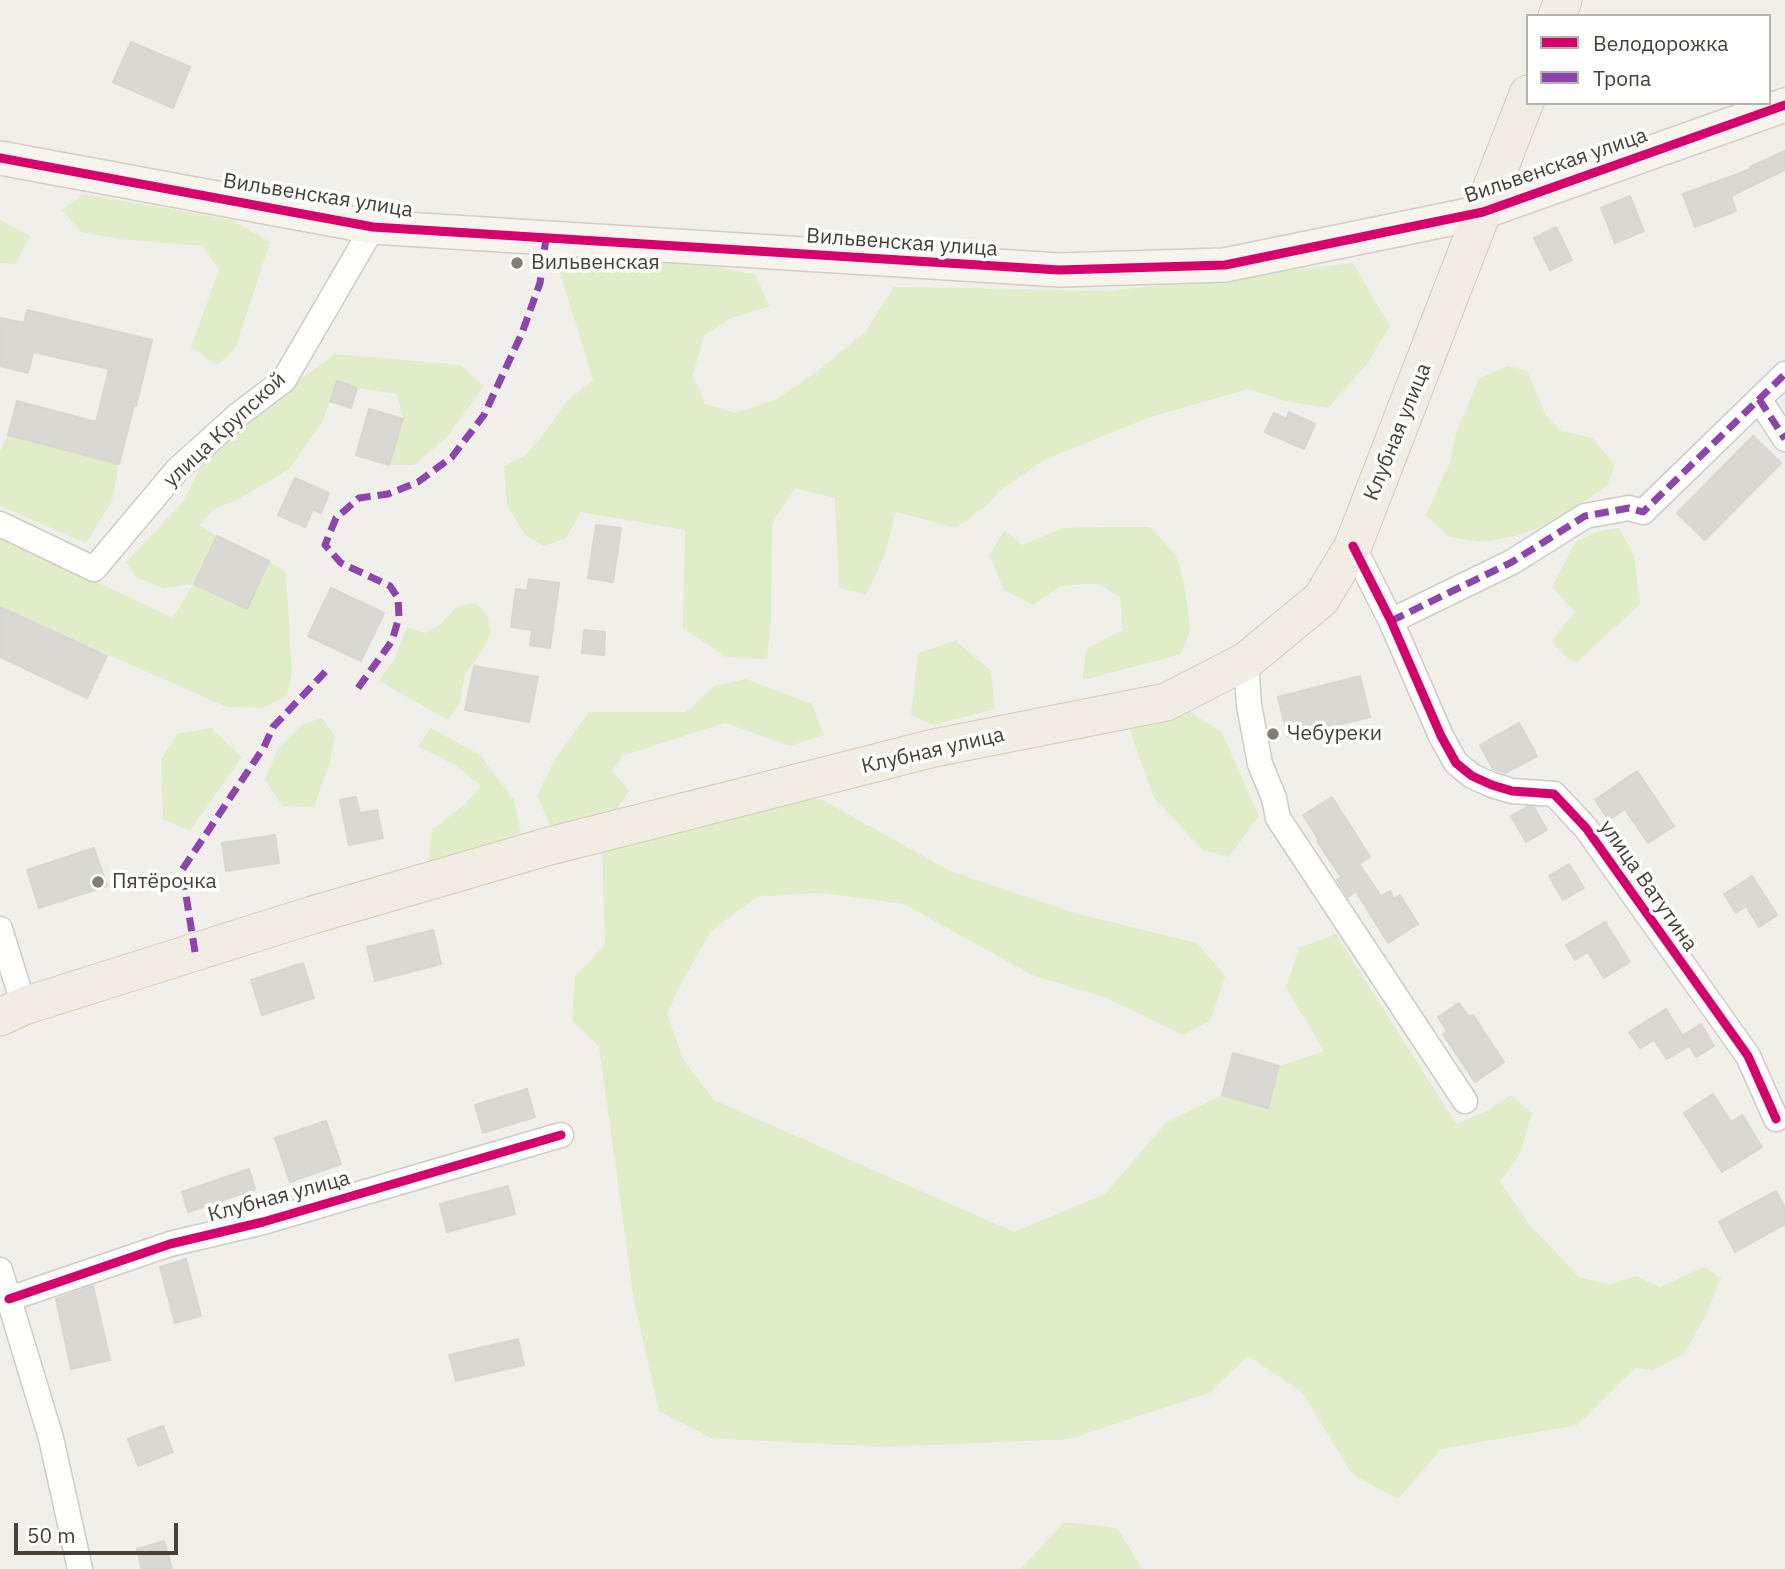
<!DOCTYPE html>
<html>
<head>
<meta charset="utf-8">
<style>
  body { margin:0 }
  #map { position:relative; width:1785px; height:1569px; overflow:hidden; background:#f0efea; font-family:"IBM Plex Sans",sans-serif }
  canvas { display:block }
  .legend { position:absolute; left:1526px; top:14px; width:245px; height:91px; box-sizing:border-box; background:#fff; border:2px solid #b6b3ae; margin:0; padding:9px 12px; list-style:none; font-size:21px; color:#484035 }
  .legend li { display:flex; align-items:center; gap:14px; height:35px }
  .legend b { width:35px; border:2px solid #b6b3ae }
  .scale { position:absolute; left:14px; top:1523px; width:164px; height:32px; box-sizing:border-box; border:4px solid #484035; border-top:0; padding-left:9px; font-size:21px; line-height:24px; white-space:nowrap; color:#484035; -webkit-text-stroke:5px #fff; paint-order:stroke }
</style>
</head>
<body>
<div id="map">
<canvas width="1785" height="1569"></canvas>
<ul class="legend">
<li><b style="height:9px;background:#d6006c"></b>Велодорожка</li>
<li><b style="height:9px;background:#8e44ad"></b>Тропа</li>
</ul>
<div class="scale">50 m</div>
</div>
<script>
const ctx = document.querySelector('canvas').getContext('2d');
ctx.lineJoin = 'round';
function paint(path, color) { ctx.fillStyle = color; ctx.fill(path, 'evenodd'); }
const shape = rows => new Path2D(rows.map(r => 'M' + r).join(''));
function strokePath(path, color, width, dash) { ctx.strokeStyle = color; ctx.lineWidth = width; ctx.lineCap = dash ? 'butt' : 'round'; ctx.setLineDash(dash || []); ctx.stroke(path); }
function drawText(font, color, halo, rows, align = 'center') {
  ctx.font = font + ' "IBM Plex Sans",sans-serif'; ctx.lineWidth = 7; ctx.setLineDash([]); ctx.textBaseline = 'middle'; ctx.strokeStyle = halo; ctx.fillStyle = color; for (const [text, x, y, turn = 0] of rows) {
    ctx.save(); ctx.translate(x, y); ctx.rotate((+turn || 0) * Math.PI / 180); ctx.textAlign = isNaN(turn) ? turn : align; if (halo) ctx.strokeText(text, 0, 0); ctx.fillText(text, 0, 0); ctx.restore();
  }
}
paint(shape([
  [84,194,232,220,270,242,236,347,217,365,191,347,219,270,203,246,121,239,81,232,62,210],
  [0,220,30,236,16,264,0,263],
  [586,260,712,266,755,275,770,306,731,318,704,335,693,375,705,404,736,413,775,400,819,370,866,331,894,287,1109,291,1353,263,1390,326,1367,364,1328,408,1286,401,1248,389,1150,417,1044,460,1000,490,986,506,956,528,896,512,884,556,866,595,839,587,835,498,795,488,772,523,771,620,767,659,727,657,683,628,685,530,581,512,566,538,544,546,526,536,507,505,504,466,526,455,543,435,567,401,593,380,559,269],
  [335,354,460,365,484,386,446,438,414,465,389,465,403,419,397,394,357,388,338,381,322,422,289,469,241,498,212,510,200,526,217,536,194,584,247,609,269,561,286,573,292,672,287,696,262,708,227,707,0,607,0,536,173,618,193,584,163,588,137,578,126,562,184,501,202,464,261,408],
  [1508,366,1527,371,1546,416,1562,431,1592,438,1615,465,1607,486,1555,522,1511,537,1483,542,1449,537,1426,515,1450,462,1455,436,1479,378],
  [8,435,119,464,112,501,86,543,0,506,0,452],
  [1108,527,1150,527,1177,556,1186,593,1190,631,1181,654,1083,680,1086,649,1123,630,1120,597,1096,583,1061,586,1033,605,1003,589,990,555,1004,530,1022,545,1063,528],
  [1619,528,1634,556,1640,604,1577,662,1567,658,1551,641,1575,612,1552,587,1576,541,1600,531],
  [475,603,487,614,491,633,478,657,465,674,460,702,448,720,379,681,395,658,407,627,425,633,442,623,456,607],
  [956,641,991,671,995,709,933,725,911,715,918,653],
  [746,679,812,704,824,735,790,746,725,723,624,755,612,770,629,791,617,809,551,827,537,795,554,761,589,712,686,712,714,686],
  [1187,710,1222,733,1259,816,1229,857,1203,850,1154,798,1129,727],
  [322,718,335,736,329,765,314,807,282,806,265,779,278,749,303,724],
  [211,728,242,757,190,831,163,819,161,760,177,734],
  [431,728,480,755,514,800,521,833,428,864,432,830,465,804,481,786,455,765,418,746],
  [821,799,950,871,1077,914,1197,943,1225,976,1210,1021,1183,1035,1107,998,1032,975,904,904,823,893,759,896,712,930,683,980,667,1014,684,1061,714,1100,1014,1232,1105,1194,1167,1122,1222,1095,1268,1107,1279,1066,1324,1051,1286,988,1299,948,1336,934,1456,1124,1489,1110,1511,1095,1532,1113,1520,1154,1500,1182,1530,1225,1579,1277,1609,1285,1636,1276,1660,1287,1704,1267,1721,1278,1705,1317,1684,1354,1653,1370,1635,1368,1577,1425,1441,1449,1398,1499,1352,1474,1302,1392,1248,1356,1209,1393,1068,1439,885,1447,711,1438,659,1411,634,1301,599,1046,572,1021,575,976,605,945,602,849,781,802],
  [1064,1522,1117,1528,1142,1569,1021,1569]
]), '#e0edc8');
const building = shape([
  [131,42,190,67,173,108,113,82,131,42],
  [1785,151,1785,170,1731,196,1736,211,1695,227,1683,194,1751,169,1750,167,1785,151],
  [1630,196,1644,231,1615,243,1601,208,1630,196],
  [1556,227,1572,260,1550,270,1534,238,1556,227],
  [27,310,152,340,136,406,134,406,119,464,8,435,17,401,96,422,109,369,33,352,28,373,0,366,0,318,24,323,27,310],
  [337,381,357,388,351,408,330,401,337,381],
  [369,409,403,419,389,465,356,455,369,409],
  [1289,412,1315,424,1304,449,1265,432,1274,413,1286,419,1289,412],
  [1753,436,1781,463,1705,540,1677,513,1753,436],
  [295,478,329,493,321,513,313,509,305,527,278,515,295,478],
  [596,525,621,528,613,582,588,578,596,525],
  [217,536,269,561,247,609,194,584,217,536],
  [529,579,559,583,550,648,530,645,532,630,511,627,516,589,527,591,529,579],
  [331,588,384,613,361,661,308,636,331,588],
  [0,607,107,656,87,698,0,657,0,607],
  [584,630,605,632,604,655,582,653,584,630],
  [474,666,538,677,529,722,465,710,474,666],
  [1360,676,1370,717,1288,737,1278,697,1360,676],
  [1519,723,1537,756,1505,773,1493,769,1480,745,1519,723],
  [1637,771,1674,826,1648,843,1625,809,1609,820,1595,800,1637,771],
  [356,797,360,813,377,810,383,838,349,845,340,800,356,797],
  [1332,797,1370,857,1359,864,1381,896,1390,891,1394,899,1400,895,1418,924,1388,943,1356,891,1348,897,1337,880,1341,877,1317,841,1319,840,1303,815,1332,797],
  [1527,807,1534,807,1547,830,1526,842,1511,816,1527,807],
  [275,835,279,863,226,871,222,843,275,835],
  [94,848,107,886,39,908,27,870,94,848],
  [1569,864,1584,888,1563,900,1549,876,1569,864],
  [1752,876,1777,915,1759,927,1746,906,1736,913,1724,894,1752,876],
  [1605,922,1630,962,1604,978,1588,952,1575,960,1566,945,1605,922],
  [433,930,441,964,375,981,367,947,433,930],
  [303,963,314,998,262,1015,251,980,303,963],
  [1459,1003,1469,1017,1473,1015,1504,1062,1475,1082,1443,1034,1447,1031,1438,1017,1459,1003],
  [1666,1009,1689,1046,1667,1059,1654,1040,1640,1048,1629,1032,1666,1009],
  [1701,1024,1714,1046,1696,1057,1683,1035,1701,1024],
  [1233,1053,1279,1066,1268,1108,1222,1095,1233,1053],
  [527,1089,535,1117,483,1133,475,1105,527,1089],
  [1713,1094,1731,1122,1742,1115,1762,1147,1722,1172,1684,1113,1713,1094],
  [326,1121,341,1164,290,1182,275,1138,326,1121],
  [249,1169,255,1189,188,1212,182,1192,249,1169],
  [508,1186,515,1214,447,1232,440,1204,508,1186],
  [1776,1191,1785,1208,1785,1224,1735,1252,1719,1222,1776,1191],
  [186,1259,201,1316,175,1323,160,1267,186,1259],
  [93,1286,110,1360,71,1369,56,1299,93,1286],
  [518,1339,524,1365,456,1381,449,1355,518,1339],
  [163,1426,173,1452,138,1466,128,1439,163,1426],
  [164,1541,172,1569,142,1569,137,1549,164,1541]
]);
paint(building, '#dad8d2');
strokePath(building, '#d9d6d0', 2);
const street = shape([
  [1759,399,1785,439],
  [0,524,94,569,177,470,238,415,284,380,373,227],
  [1353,546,1391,621,1441,736,1456,763,1472,776,1492,785,1512,791,1554,794,1586,828,1748,1056,1776,1119],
  [1391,621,1512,562,1585,516,1629,508,1643,512,1785,374],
  [1246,661,1249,705,1260,764,1274,798,1278,818,1465,1101],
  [0,929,24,1006],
  [0,1270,51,1438,80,1569],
  [9,1299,170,1244,263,1222,561,1135]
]);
const secondary = shape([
  [0,158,373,227,1059,270,1225,265,1483,212,1785,105]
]);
const primary = shape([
  [1557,16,1563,0],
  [0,1017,24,1006,309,916,546,847,934,748,1166,702,1246,661,1321,599,1353,546,1528,94]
]);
strokePath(street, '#cfccc7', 27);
strokePath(secondary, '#d2cec2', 36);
strokePath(primary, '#d4cab6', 39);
strokePath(street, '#fdfdfc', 24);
strokePath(secondary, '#f7f4ee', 33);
strokePath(primary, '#f1ece4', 37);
strokePath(shape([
  [1759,399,1785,439],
  [1391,621,1512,562,1585,516,1629,508,1643,512,1785,374],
  [358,688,392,641,399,617,398,598,390,586,341,563,325,545,336,518,359,498,388,494,418,482,452,457,484,415,522,333,540,283,546,238],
  [195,952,182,870,264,747,273,727,326,671]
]), '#8e44ad', 7, [14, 7]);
strokePath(shape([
  [0,158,373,227,1059,270,1225,265,1483,212,1785,105],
  [1353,546,1391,621,1441,736,1456,763,1472,776,1492,785,1512,791,1554,794,1586,828,1748,1056,1776,1119],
  [9,1299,170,1244,263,1222,561,1135]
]), '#d6006c', 9);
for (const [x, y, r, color] of [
  [517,263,7,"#837d74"],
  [1273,734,7,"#837d74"],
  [98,882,7,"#837d74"]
]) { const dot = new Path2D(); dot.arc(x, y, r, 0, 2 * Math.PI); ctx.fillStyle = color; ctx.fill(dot); strokePath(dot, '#fff', 2.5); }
drawText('21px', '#484035', '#fff', [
  ["Вильвенская улица",1556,166,-19],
  ["Вильвенская улица",318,196,9],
  ["Вильвенская улица",902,243,4],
  ["улица Крупской",225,430,-43],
  ["Клубная улица",1398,432,-68],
  ["Клубная улица",933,751,-13],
  ["улица Ватутина",1648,886,55],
  ["Клубная улица",279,1197,-15]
]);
drawText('21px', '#484035', '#fff', [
  ["Вильвенская",531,263],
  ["Чебуреки",1287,734],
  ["Пятёрочка",112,882]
], 'left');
</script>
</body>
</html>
